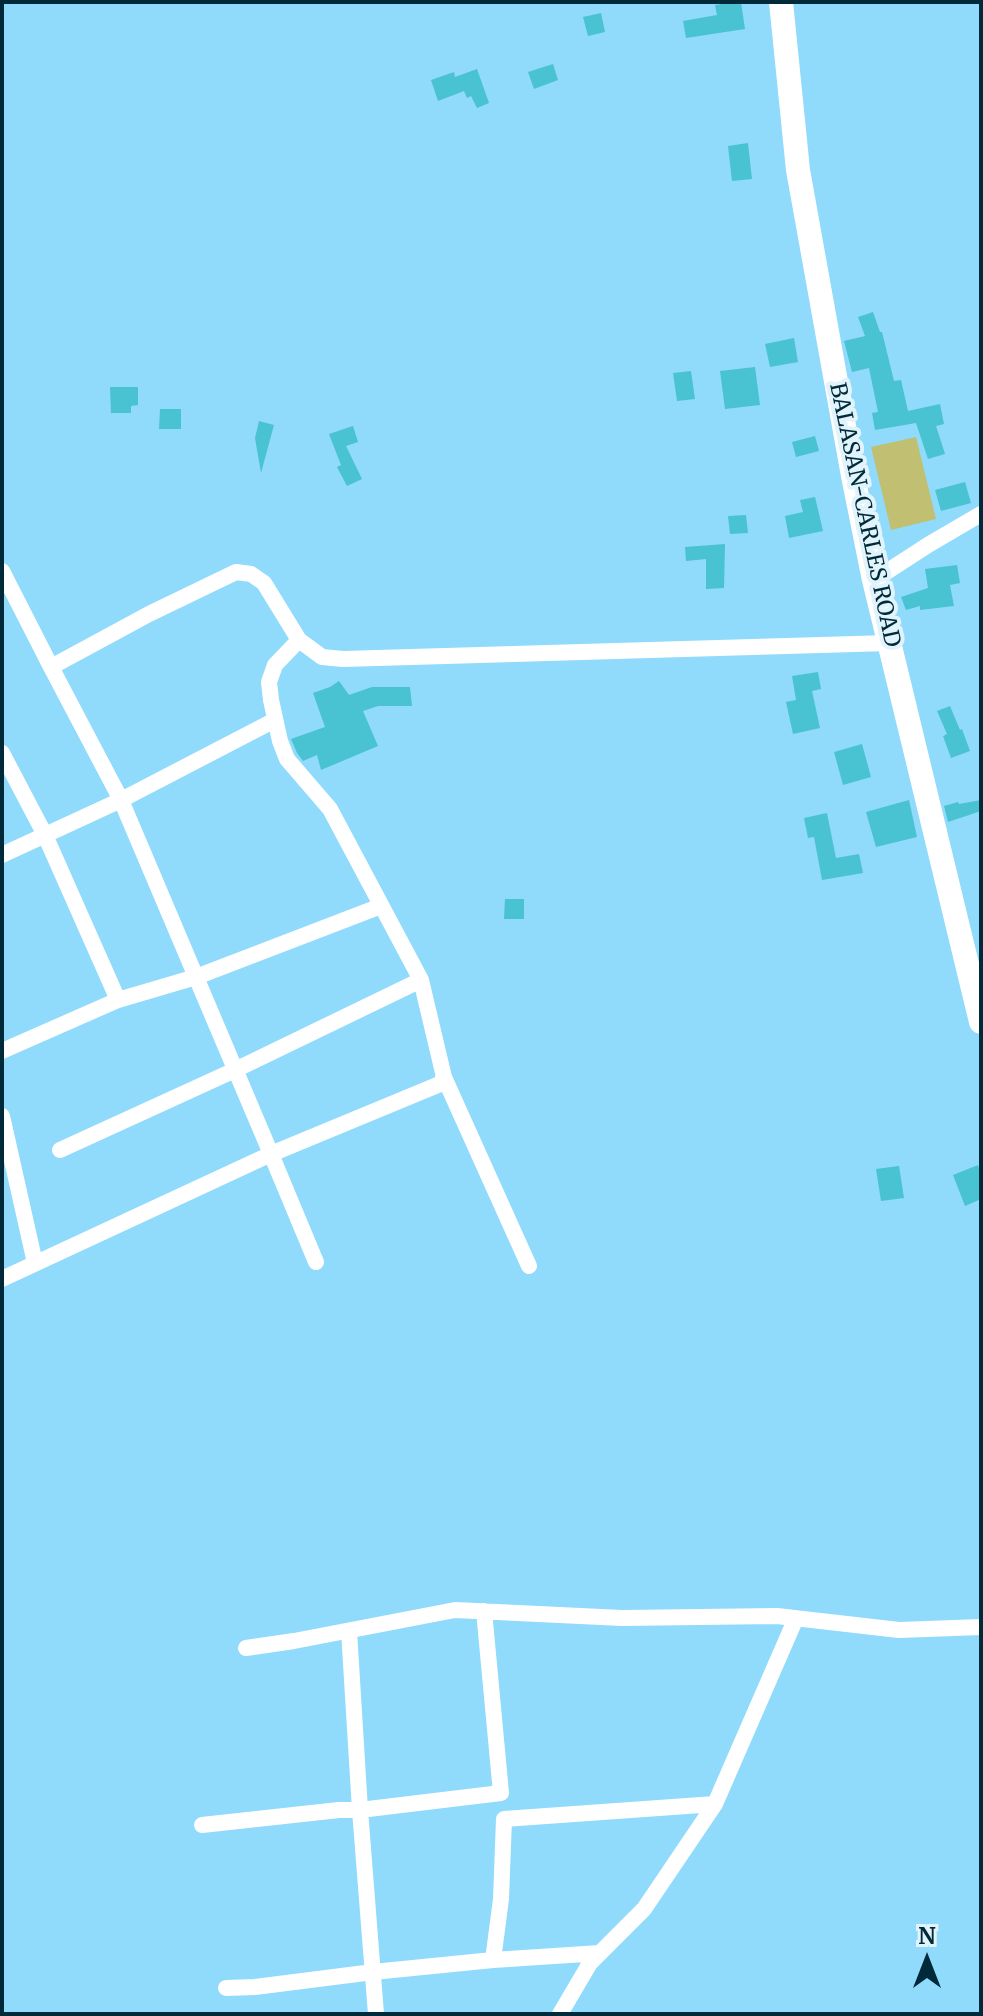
<!DOCTYPE html>
<html>
<head>
<meta charset="utf-8">
<style>
  body { margin:0 }
  #map { position:relative; width:983px; height:2016px; overflow:hidden; background:#90dafb; font-family:Merriweather,serif }
  canvas { display:block }
  .frame { position:absolute; inset:0; border:4px solid #002a3a; pointer-events:none }
  .north { position:absolute; left:887px; top:1920px; width:80px; height:80px; -webkit-text-stroke:6px #e1f3fb; paint-order:stroke; rotate:0deg; font-size:22px; font-weight:700; line-height:32px; text-align:center; color:#002a3a }
  .north::after { content:''; display:block; margin:auto; width:28px; height:36px; background:#002a3a; clip-path:polygon(50% 0,100% 100%,50% 72%,0 100%) }
</style>
</head>
<body>
<div id="map">
<canvas width="983" height="2016"></canvas>
<div class="frame"></div>
<div class="north">N</div>
</div>
<script>
const ctx = document.querySelector('canvas').getContext('2d');
ctx.lineJoin = 'round';
function paint(path, color) { ctx.fillStyle = color; ctx.fill(path, 'evenodd'); }
const shape = rows => new Path2D(rows.map(r => 'M' + r).join(''));
function strokePath(path, color, width, dash) { ctx.strokeStyle = color; ctx.lineWidth = width; ctx.lineCap = dash ? 'butt' : 'round'; ctx.setLineDash(dash || []); ctx.stroke(path); }
function drawText(font, color, halo, rows, align = 'center') {
  ctx.font = font + ' Merriweather,serif'; ctx.lineWidth = 8; ctx.setLineDash([]); ctx.textBaseline = 'middle'; ctx.strokeStyle = halo; ctx.fillStyle = color; for (const [text, x, y, turn = 0] of rows) {
    ctx.save(); ctx.translate(x, y); ctx.rotate((+turn || 0) * Math.PI / 180); ctx.textAlign = isNaN(turn) ? turn : align; if (halo) ctx.strokeText(text, 0, 0); ctx.fillText(text, 0, 0); ctx.restore();
  }
}
paint(shape([
  [916,437,936,519,891,530,871,447]
]), '#c1bf71');
paint(shape([
  [735,2,741,2,745,29,686,38,683,21,717,15,715,5],
  [601,13,605,32,588,36,583,17],
  [553,64,558,80,534,89,528,72],
  [477,69,489,103,477,108,471,96,467,98,464,91,438,101,431,80,454,72,455,77],
  [748,143,752,179,732,181,728,146],
  [873,312,880,332,882,332,894,381,901,380,908,411,940,404,944,424,936,426,945,454,928,459,916,423,875,430,872,413,878,412,869,368,852,372,844,341,865,336,858,317],
  [794,338,798,362,770,367,765,344],
  [755,367,760,405,725,409,720,371],
  [691,371,695,399,677,401,673,373],
  [110,387,138,387,138,405,131,406,131,413,111,413],
  [160,409,181,409,181,429,159,429],
  [259,421,274,425,261,473,255,438],
  [353,426,358,442,346,446,362,479,347,486,337,467,341,465,329,434],
  [815,436,819,451,796,457,792,442],
  [965,482,971,503,941,511,935,490],
  [815,497,823,531,789,538,785,516,803,512,800,500],
  [746,515,748,533,730,534,728,516],
  [725,544,724,588,706,589,706,559,686,561,685,547],
  [957,565,960,583,950,585,954,606,920,610,920,606,906,610,901,597,928,588,925,569],
  [818,672,821,689,812,691,820,728,793,734,786,702,796,700,792,676],
  [339,681,349,695,372,687,410,687,412,706,378,706,363,711,378,746,321,770,317,755,303,761,297,753,291,739,325,727,313,693,330,687],
  [950,706,960,730,962,729,970,751,951,758,943,736,947,734,937,711],
  [862,744,871,777,843,785,834,752],
  [909,800,917,837,876,847,866,812],
  [981,800,981,811,948,822,944,806,958,802,959,804],
  [827,813,836,858,859,854,863,873,822,880,814,837,808,838,804,818],
  [505,899,524,899,524,919,504,919],
  [978,1165,981,1173,981,1199,965,1206,953,1175],
  [899,1166,904,1198,881,1201,876,1169]
]), '#49c2d2');
strokePath(shape([
  [2,571,51,667,149,614,236,572,251,574,264,583,299,640,322,657,343,659,889,643],
  [874,580,928,545,981,514],
  [275,720,121,800,271,1154,440,1084,444,1077,421,980,330,809,287,759,280,741,271,700,269,682,275,665,299,640],
  [2,753,45,835,118,1000],
  [2,855,121,800,51,667],
  [2,1051,118,1000,196,977,381,906],
  [444,1077,529,1266],
  [2,1116,35,1263],
  [60,1150,235,1070,421,980],
  [2,1279,271,1154,316,1262],
  [246,1648,294,1641,455,1610,622,1618,777,1616,899,1630,981,1627],
  [202,1825,339,1810,360,1810,349,1631],
  [600,1953,493,1960,501,1899,504,1819,715,1804],
  [226,1988,255,1987,373,1972,493,1960],
  [376,2014,360,1810,501,1793,484,1611],
  [560,2014,590,1963,644,1909,715,1804,796,1618]
]), '#fff', 16);
strokePath(shape([
  [781,2,798,170,853,476,874,580,981,1022]
]), '#fff', 24);
drawText('22px', '#002a3a', '#e1f3fb', [
  ["BALASAN-CARLES ROAD",864,515,78]
]);
</script>
</body>
</html>
